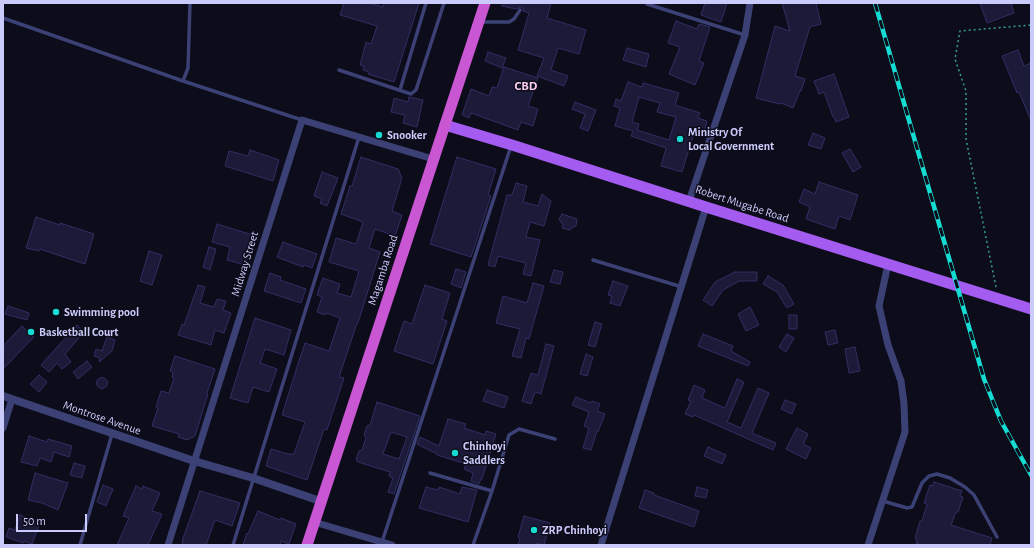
<!DOCTYPE html>
<html>
<head>
<meta charset="utf-8">
<style>
  body { margin:0 }
  #map { position:relative; width:1034px; height:548px; overflow:hidden; background:#0d0c1a; font-family:"Alegreya Sans",sans-serif }
  canvas { display:block }
  .frame { position:absolute; inset:0; border:4px solid #cacbfa; pointer-events:none }
  .scale { position:absolute; left:16px; top:514px; width:71px; height:18px; box-sizing:border-box; border:2px solid #cacbfa; border-top:0; padding-left:5px; font-size:12px; line-height:14px; white-space:nowrap; color:#cacbfa; -webkit-text-stroke:3px #0d0c1a; paint-order:stroke }
</style>
</head>
<body>
<div id="map">
<canvas width="1034" height="548"></canvas>
<div class="frame"></div>
<div class="scale">50 m</div>
</div>
<script>
const ctx = document.querySelector('canvas').getContext('2d');
ctx.lineJoin = 'round';
function paint(path, color) { ctx.fillStyle = color; ctx.fill(path, 'evenodd'); }
const shape = rows => new Path2D(rows.map(r => 'M' + r).join(''));
function strokePath(path, color, width, dash) { ctx.strokeStyle = color; ctx.lineWidth = width; ctx.lineCap = dash ? 'butt' : 'round'; ctx.setLineDash(dash || []); ctx.stroke(path); }
function drawText(font, color, halo, rows, align = 'center') {
  ctx.font = font + ' "Alegreya Sans",sans-serif'; ctx.lineWidth = 3; ctx.setLineDash([]); ctx.textBaseline = 'middle'; ctx.strokeStyle = halo; ctx.fillStyle = color; for (const [text, x, y, turn = 0] of rows) {
    ctx.save(); ctx.translate(x, y); ctx.rotate((+turn || 0) * Math.PI / 180); ctx.textAlign = isNaN(turn) ? turn : align; if (halo) ctx.strokeText(text, 0, 0); ctx.fillText(text, 0, 0); ctx.restore();
  }
}
const building = shape([
  [344,3,370,3,383,7,384,3,419,3,394,82,368,74,369,72,363,70,364,66,360,65,366,42,371,44,377,26,340,15,344,3],
  [502,3,551,3,547,18,586,30,579,54,558,48,551,70,568,76,564,86,537,76,544,58,518,50,529,13,523,11,523,8,521,7,516,9,502,6,502,3],
  [705,3,727,3,721,22,701,15,705,3],
  [782,3,816,3,821,24,810,27,795,76,805,79,801,91,800,91,793,108,781,103,780,104,756,98,775,26,790,31,782,3],
  [980,3,1011,3,1014,13,987,23,980,3],
  [676,21,697,29,699,24,710,27,699,61,704,63,695,85,669,74,680,47,668,43,676,21],
  [627,48,649,54,646,67,623,60,627,48],
  [1018,50,1024,66,1031,63,1031,121,1019,92,1017,93,1002,56,1018,50],
  [488,52,506,58,502,68,485,61,488,52],
  [504,67,538,78,528,106,538,109,533,126,521,122,518,130,471,113,469,118,462,115,471,89,489,96,492,87,497,88,504,67],
  [834,74,849,117,836,122,834,117,833,117,824,92,819,94,814,81,834,74],
  [628,82,642,87,643,83,679,93,675,105,700,113,698,118,707,121,703,136,694,133,682,172,661,166,666,148,631,136,633,131,615,126,620,108,614,106,616,99,621,101,628,82],
  [639,97,660,103,657,112,676,117,669,140,637,130,639,124,632,122,639,97],
  [409,97,423,100,417,127,403,123,405,115,391,112,394,98,408,102,409,97],
  [575,102,596,110,588,131,580,128,585,114,572,109,575,102],
  [813,133,825,138,821,149,808,145,813,133],
  [850,149,861,167,853,172,842,153,850,149],
  [250,150,279,160,273,181,225,166,229,151,248,156,250,150],
  [361,157,398,169,402,178,392,211,402,215,395,236,375,229,369,248,380,252,358,323,357,323,339,377,344,378,327,430,324,429,307,480,266,466,271,449,288,454,294,454,305,422,282,415,298,364,305,343,329,351,340,318,326,313,325,315,317,312,322,297,317,295,323,278,340,284,337,293,351,297,359,271,329,262,336,238,356,244,363,222,341,214,350,186,352,186,361,157],
  [457,157,496,169,488,195,491,196,471,257,430,244,457,157],
  [322,172,338,178,327,206,320,203,322,199,314,196,322,172],
  [819,182,858,195,850,220,839,216,835,229,806,219,810,207,799,202,804,189,815,194,819,182],
  [516,183,527,186,523,202,538,206,542,194,551,201,544,226,530,222,526,237,540,240,531,276,523,274,526,263,498,256,495,267,488,265,507,195,512,195,516,183],
  [562,214,577,219,576,226,571,228,570,230,562,228,563,225,559,219,562,214],
  [36,217,60,225,60,223,94,234,85,264,40,249,39,251,26,248,36,217],
  [217,224,256,236,245,265,227,260,230,247,212,242,217,224],
  [283,242,317,254,312,268,304,265,303,267,277,257,283,242],
  [209,247,216,249,210,270,203,267,209,247],
  [149,251,162,255,152,285,140,281,149,251],
  [456,269,466,272,461,288,451,284,456,269],
  [554,270,563,272,560,284,550,282,554,270],
  [735,272,757,272,757,281,739,281,723,290,712,306,703,300,715,282,735,272],
  [270,273,281,277,280,280,306,289,301,303,264,291,270,273],
  [768,276,783,285,794,304,787,308,777,292,763,284,768,276],
  [613,281,628,286,620,306,610,303,612,296,608,295,613,281],
  [533,283,544,286,529,339,526,338,521,358,512,356,520,329,496,323,503,296,527,303,533,283],
  [198,285,205,287,200,303,214,307,217,299,226,301,223,310,231,313,224,333,215,330,211,345,178,335,182,324,184,325,198,285],
  [425,285,450,293,442,319,447,321,433,364,394,351,404,321,412,324,425,285],
  [8,306,29,313,27,320,5,314,8,306],
  [750,307,759,325,746,331,738,314,750,307],
  [789,315,797,315,797,329,789,329,789,315],
  [255,318,291,330,284,355,265,349,260,363,277,369,269,392,253,387,248,403,230,398,255,318],
  [595,322,602,324,595,347,588,345,595,322],
  [77,325,84,332,65,354,71,362,62,369,57,363,49,372,41,365,77,325],
  [22,326,34,337,3,369,3,346,22,326],
  [835,330,838,343,828,345,825,332,835,330],
  [703,334,733,346,731,351,750,362,748,366,698,346,703,334],
  [787,334,794,338,786,352,779,347,787,334],
  [107,337,115,340,112,351,99,362,100,358,94,356,96,349,102,351,107,337],
  [546,344,554,346,541,394,535,392,531,404,522,401,531,373,538,375,546,344],
  [855,347,860,371,849,373,845,349,855,347],
  [586,354,593,357,587,376,580,374,586,354],
  [175,356,215,369,207,393,208,394,195,436,187,440,178,437,179,434,152,426,158,408,156,407,161,391,169,393,174,378,172,377,173,372,170,371,175,356],
  [87,361,92,367,78,379,73,372,87,361],
  [39,375,47,382,39,392,30,384,39,375],
  '96.5 383a5.5 5.5 0 1 1 11 0a5.5 5.5 0 1 1-11 0Z',
  [737,379,744,382,727,422,741,428,758,388,769,393,752,433,776,443,773,450,694,415,693,417,685,414,691,401,688,400,694,385,705,390,702,398,725,408,737,379],
  [487,390,508,397,504,408,483,401,487,390],
  [576,397,591,403,592,401,600,404,597,411,605,414,598,432,597,431,591,450,583,448,589,428,584,426,589,412,572,405,576,397],
  [785,400,796,404,792,414,781,409,785,400],
  [377,402,420,416,394,494,388,492,393,478,389,476,390,472,358,462,356,460,359,451,362,450,366,438,364,435,367,426,370,425,377,402],
  [391,432,407,437,399,459,383,454,391,432],
  [448,419,466,424,464,428,485,435,486,431,496,434,482,479,481,479,479,484,471,481,473,473,464,469,466,464,437,455,437,454,417,444,420,437,439,446,448,419],
  [797,428,808,434,803,444,811,448,806,459,786,449,797,428],
  [29,436,47,442,48,439,72,446,69,457,54,452,51,462,40,458,37,466,21,462,29,436],
  [708,447,726,455,722,464,704,456,708,447],
  [74,463,85,466,82,478,70,475,74,463],
  [35,473,68,483,58,510,42,503,28,500,35,473],
  [934,482,962,491,960,496,963,497,958,512,956,512,951,525,992,538,990,545,921,545,916,543,917,539,915,538,920,521,922,521,927,504,924,503,930,485,933,486,934,482],
  [103,485,113,489,106,506,97,502,103,485],
  [136,486,142,489,143,486,160,493,152,511,162,514,148,545,117,545,129,518,123,516,136,486],
  [426,487,438,490,439,487,460,494,462,487,477,490,468,522,419,508,426,487],
  [697,487,708,490,706,498,695,496,697,487],
  [645,490,654,493,654,495,699,511,694,527,639,508,645,490],
  [200,491,240,503,232,526,215,520,206,545,182,545,183,541,182,541,200,491],
  [258,511,280,520,281,518,296,524,289,544,281,541,280,545,243,545,247,533,248,534,258,511],
  [20,515,40,523,32,544,24,541,23,543,6,537,9,528,15,530,20,515],
  [524,516,550,523,544,545,537,543,536,545,518,545,520,538,518,537,524,516]
]);
paint(building, '#1c1a39');
strokePath(building, '#312e63', 1);
strokePath(shape([
  [996,287,966,139,966,91,955,59,960,31,1031,25]
]), '#37a18c', 1.5, [2, 3]);
strokePath(shape([
  [647,4,745,35],
  [3,18,183,81,302,120],
  [482,22,509,22,514,19,520,10],
  [339,70,411,94,416,90,444,3],
  [183,81,188,68,190,3],
  [400,90,426,3],
  [593,260,682,287],
  [430,473,492,491],
  [883,501,907,508,912,507,922,483,929,476,937,474,950,478,965,487,974,495,997,537],
  [382,542,511,146],
  [80,545,112,434],
  [233,545,359,137],
  [473,545,492,491,509,435,519,429,555,439]
]), '#3b4175', 3.5);
strokePath(shape([
  [689,201,745,35,750,3],
  [3,428,12,399],
  [314,522,392,545],
  [168,545,302,120,433,159],
  [601,545,706,207],
  [868,545,905,432,904,404,901,381,888,345,879,306,888,264]
]), '#3b4175', 7);
strokePath(shape([
  [3,396,194,461,253,478,320,501]
]), '#3b4175', 8);
strokePath(shape([
  [445,125,512,145,706,207,1031,309]
]), '#a35bf0', 11);
strokePath(shape([
  [307,545,485,3]
]), '#c956d2', 11);
const rail = shape([
  [875,3,984,379,1001,421,1031,475]
]);
strokePath(rail, '#14dcd3', 4.5);
strokePath(rail, '#0d0c1a', 3, [9]);
for (const [x, y, r, color] of [
  [379,135,4,"#14dcd3"],
  [680,139,4,"#14dcd3"],
  [56,312,4,"#14dcd3"],
  [31,332,4,"#14dcd3"],
  [455,453,4,"#14dcd3"],
  [534,530,4,"#14dcd3"]
]) { const dot = new Path2D(); dot.arc(x, y, r, 0, 2 * Math.PI); ctx.fillStyle = color; ctx.fill(dot); strokePath(dot, '#0d0c1a', 1.5); }
drawText('bold 12px', '#cacbfa', '#0d0c1a', [
  ["Ministry Of",688,132],
  ["Local Government",688,146],
  ["Snooker",387,135],
  ["Swimming pool",64,312],
  ["Basketball Court",39,332],
  ["Chinhoyi",463,446],
  ["Saddlers",463,460],
  ["ZRP Chinhoyi",542,530]
], 'left');
drawText('12px', '#cacbfa', '#0d0c1a', [
  ["Robert Mugabe Road",742,204,18],
  ["Midway Street",245,264,-73],
  ["Magamba Road",383,270,-72],
  ["Montrose Avenue",102,418,19]
]);
drawText('bold 13px', '#faccf0', '#0d0c1a', [
  ["CBD",526,86]
]);
</script>
</body>
</html>
